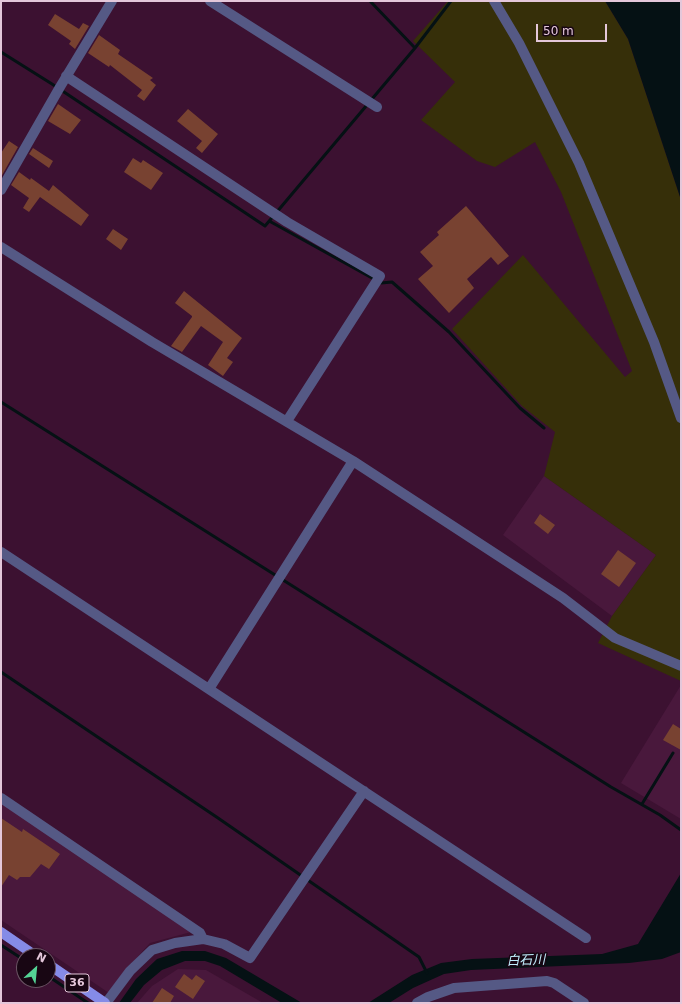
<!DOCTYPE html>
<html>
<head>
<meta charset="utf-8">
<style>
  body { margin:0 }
  #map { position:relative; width:682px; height:1004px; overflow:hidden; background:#3c1131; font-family:"DejaVu Sans",sans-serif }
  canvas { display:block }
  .frame { position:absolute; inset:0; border:2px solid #e4c7da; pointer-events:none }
  .north { position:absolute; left:16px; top:948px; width:40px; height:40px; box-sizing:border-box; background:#180613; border:1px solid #6a5363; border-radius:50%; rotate:27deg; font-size:11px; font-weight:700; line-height:16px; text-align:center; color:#e4c7da }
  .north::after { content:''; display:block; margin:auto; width:14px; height:18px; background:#54d395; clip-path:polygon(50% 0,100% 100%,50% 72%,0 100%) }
  .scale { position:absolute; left:536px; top:24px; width:71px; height:18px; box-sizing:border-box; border:2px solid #e4c7da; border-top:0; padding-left:5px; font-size:12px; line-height:14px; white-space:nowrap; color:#e4c7da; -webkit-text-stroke:3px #180613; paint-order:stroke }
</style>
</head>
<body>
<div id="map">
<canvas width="682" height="1004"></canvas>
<div class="frame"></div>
<div class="north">N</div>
<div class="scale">50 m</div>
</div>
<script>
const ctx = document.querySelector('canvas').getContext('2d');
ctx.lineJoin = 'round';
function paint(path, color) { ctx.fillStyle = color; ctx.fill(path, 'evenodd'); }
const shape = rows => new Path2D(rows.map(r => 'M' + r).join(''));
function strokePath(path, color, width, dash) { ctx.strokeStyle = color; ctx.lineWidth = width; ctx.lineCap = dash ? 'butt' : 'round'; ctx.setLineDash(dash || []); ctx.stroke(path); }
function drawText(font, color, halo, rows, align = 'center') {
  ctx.font = font + ' "DejaVu Sans","Noto Sans JP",sans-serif'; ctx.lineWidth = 3; ctx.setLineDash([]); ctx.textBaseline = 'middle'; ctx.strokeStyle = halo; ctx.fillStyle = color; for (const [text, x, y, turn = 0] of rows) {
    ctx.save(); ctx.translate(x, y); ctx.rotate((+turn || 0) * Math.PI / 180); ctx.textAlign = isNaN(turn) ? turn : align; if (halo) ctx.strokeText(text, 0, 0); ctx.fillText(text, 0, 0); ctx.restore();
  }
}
paint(shape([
  [544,476,656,555,612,616,503,535],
  [681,685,681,819,621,783],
  [1,802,191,932,150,943,126,970,109,993,1,920],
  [178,969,206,970,263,1003,137,1003,152,986]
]), '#49183c');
paint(shape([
  [448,1,605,1,628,39,681,200,681,681,598,643,612,616,656,555,544,476,555,432,522,406,452,329,523,255,625,377,632,371,561,192,535,142,495,167,477,161,421,120,455,82,413,41]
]), '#362f09');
paint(shape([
  [605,1,681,1,681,200,628,39],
  [681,873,681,952,662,959,629,963,471,970,444,974,413,988,389,1003,368,1003,412,975,441,963,472,959,602,954,638,944],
  [182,951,205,951,226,958,302,1003,282,1003,220,966,205,961,185,961,162,970,144,985,130,1003,119,1003,136,979,157,959]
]), '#051114');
strokePath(shape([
  [370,1,415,48],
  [1,52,52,84,265,226,415,48,451,1],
  [271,222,381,283,392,282,449,332,520,408,544,428],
  [1,402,611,787,660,815,681,830],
  [1,672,218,818,419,957,427,973],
  [642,804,673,753],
  [1,945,24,960],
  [48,976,88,1003]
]), '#051114', 3);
paint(shape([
  [55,14,79,29,83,23,89,26,75,49,69,44,71,41,48,25],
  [99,35,120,50,118,54,153,78,150,80,156,85,144,101,137,96,142,90,110,65,109,67,88,53],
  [58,104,81,120,70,134,48,121],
  [188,109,218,134,202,153,196,148,202,141,177,121],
  [9,141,18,147,1,177,1,153],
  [33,148,53,161,49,168,29,154],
  [133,158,141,163,143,160,163,173,151,190,124,172],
  [19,172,30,180,31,178,49,191,53,185,89,215,81,226,40,197,29,212,23,208,29,198,11,185],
  [466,206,509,256,498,265,491,257,467,279,474,288,449,313,418,279,433,266,420,252,439,235,437,232],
  [113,229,128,239,121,250,106,239],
  [184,291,242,338,227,358,233,362,223,376,208,365,223,342,201,326,182,352,171,346,192,317,192,316,175,303],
  [540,514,555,525,548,534,534,523],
  [618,550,636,563,619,587,601,574],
  [673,724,681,729,681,750,663,740],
  [1,818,22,832,23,829,60,854,49,869,41,864,30,877,20,877,17,880,9,875,1,887],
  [184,974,192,980,196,975,205,981,193,999,175,987],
  [162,988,174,996,170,1003,152,1003]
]), '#784231');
strokePath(shape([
  [210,1,377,107],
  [494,1,519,43,579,163,654,342,681,418],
  [66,76,287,222,380,276,287,421],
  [1,190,60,87,112,1],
  [1,247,152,342,353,461,563,598,615,638,681,666],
  [1,552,586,938],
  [209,689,353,461],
  [1,798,200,933,203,939,224,944,250,958,364,791],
  [106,1003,130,971,152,950,175,943,203,939],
  [417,1003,428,997,454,988,547,981,554,983,584,1003]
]), '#555985', 10);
strokePath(shape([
  [1,932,36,956],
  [48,964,105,1003]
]), '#858be7', 10);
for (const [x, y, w] of [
  [77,983,24]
]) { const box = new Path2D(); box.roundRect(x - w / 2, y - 9, w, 18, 3); ctx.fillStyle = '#180613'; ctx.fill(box); strokePath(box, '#e4c7da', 1); }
drawText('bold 11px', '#e4c7da', null, [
  ["36",77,983]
]);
drawText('italic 13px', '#bfedfc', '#180613', [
  ["白石川",526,961,-2]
]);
</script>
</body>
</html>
